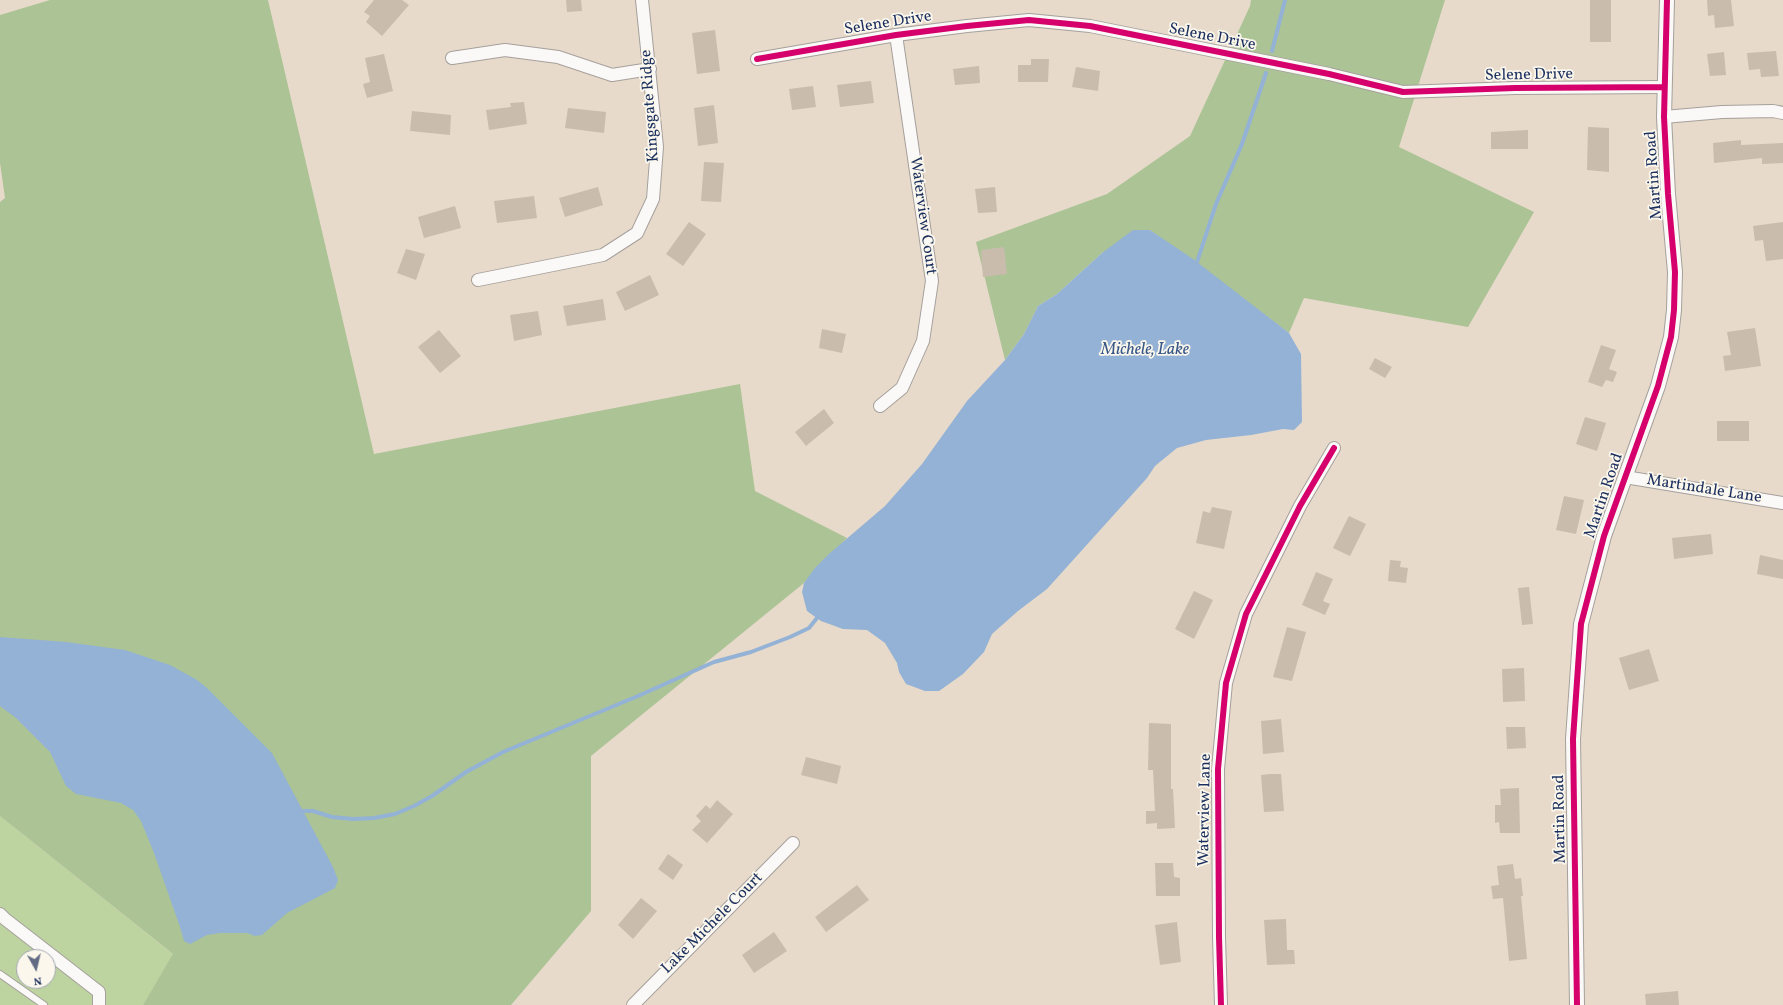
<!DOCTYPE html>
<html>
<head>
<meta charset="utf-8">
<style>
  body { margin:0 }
  #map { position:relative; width:1783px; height:1005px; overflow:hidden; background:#e7daca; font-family:Vollkorn,serif }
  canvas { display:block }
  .north { position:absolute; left:16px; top:949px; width:40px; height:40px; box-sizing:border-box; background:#fbf7ec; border:1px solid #a1a7b3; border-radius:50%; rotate:172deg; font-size:11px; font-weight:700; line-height:16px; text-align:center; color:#1b2f5e }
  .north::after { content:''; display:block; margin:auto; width:14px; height:18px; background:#626b84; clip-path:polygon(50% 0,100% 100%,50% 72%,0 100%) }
</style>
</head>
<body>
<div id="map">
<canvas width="1783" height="1005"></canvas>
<div class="north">N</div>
</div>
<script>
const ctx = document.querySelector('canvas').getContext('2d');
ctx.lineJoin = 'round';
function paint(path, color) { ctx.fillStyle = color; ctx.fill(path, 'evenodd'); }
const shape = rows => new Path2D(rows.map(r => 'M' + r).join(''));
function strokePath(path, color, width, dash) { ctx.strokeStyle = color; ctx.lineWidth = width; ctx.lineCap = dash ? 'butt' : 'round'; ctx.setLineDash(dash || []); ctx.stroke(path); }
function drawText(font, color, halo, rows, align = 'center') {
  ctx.font = font + ' Vollkorn,serif'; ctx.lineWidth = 3.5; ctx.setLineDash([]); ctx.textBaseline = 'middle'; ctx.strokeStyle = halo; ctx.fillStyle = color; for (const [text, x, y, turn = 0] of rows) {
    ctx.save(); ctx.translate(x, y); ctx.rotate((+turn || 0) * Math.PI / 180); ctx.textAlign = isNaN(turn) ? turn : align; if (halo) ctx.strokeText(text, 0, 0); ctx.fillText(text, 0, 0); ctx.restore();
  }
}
paint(shape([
  [0,816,174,955,143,1005,0,1005],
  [24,957,48,957,48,981,24,981]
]), '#bdd3a0');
paint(shape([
  [50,0,268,0,374,454,740,384,755,491,847,538,804,583,591,756,591,911,511,1005,143,1005,173,954,0,816,0,202,5,198,0,163,0,15],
  [1251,0,1445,0,1399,147,1534,212,1468,327,1304,298,1289,333,1150,230,1102,253,1057,294,1038,306,1024,334,1005,360,976,242,1107,194,1190,136,1250,6]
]), '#acc396');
paint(shape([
  [1133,230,1150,230,1193,259,1289,333,1301,354,1302,422,1294,430,1283,429,1251,435,1206,440,1177,448,1155,466,1147,478,1047,589,1018,611,992,634,984,652,963,674,939,691,925,691,906,684,899,672,897,663,885,643,867,630,843,629,821,621,807,611,802,592,804,583,815,568,830,553,885,506,922,464,967,401,1005,360,1024,334,1038,306,1057,294,1102,253],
  [0,637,66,642,125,650,170,665,197,680,207,688,272,753,333,867,338,880,335,888,287,913,262,935,255,936,247,933,220,933,207,935,190,944,184,941,180,927,154,853,141,821,133,810,121,803,76,794,66,786,50,752,16,718,0,706]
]), '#93b2d5');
strokePath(shape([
  [1272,51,1285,0],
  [1197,262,1216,204,1242,144,1266,73],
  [303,811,313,811,332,817,353,819,374,818,395,814,414,806,432,796,466,772,503,752,638,696,714,662,751,652,790,637,809,628,817,618]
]), '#93b2d5', 4);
paint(shape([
  [374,0,402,0,409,5,382,36,366,22,370,16,364,12],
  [566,0,581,0,582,11,567,12],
  [1590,0,1611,0,1611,42,1590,42],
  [1707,0,1731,0,1734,26,1715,28,1714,15,1708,16],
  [715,30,720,71,697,74,692,33],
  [1776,51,1779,76,1761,77,1760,69,1749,70,1747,53],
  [1724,52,1726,75,1710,76,1707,54],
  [384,54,393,91,367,98,363,84,370,82,365,58],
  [1031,59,1049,59,1048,82,1018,82,1018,65,1031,65],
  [979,66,980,83,955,85,953,69],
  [1076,67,1100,71,1098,91,1072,87],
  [871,81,874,103,840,107,837,85],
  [813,86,816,107,792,110,789,89],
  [524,102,527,124,489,130,486,110,511,107,510,103],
  [714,105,718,143,698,146,694,108],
  [568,108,606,112,604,133,565,128],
  [412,111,451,115,450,135,410,131],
  [1588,127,1609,128,1609,172,1587,170],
  [1528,130,1528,149,1491,149,1491,132],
  [1741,140,1741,145,1783,143,1783,163,1762,164,1762,158,1714,163,1713,143],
  [704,162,724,163,721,202,701,201],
  [598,187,603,205,565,217,559,198],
  [995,187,997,212,978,213,975,189],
  [534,196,537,218,497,223,494,201],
  [455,206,461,228,424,238,418,217],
  [689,222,706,234,683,266,666,254],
  [1783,222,1783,259,1766,261,1763,240,1755,241,1753,226],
  [1004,247,1007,274,983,277,981,250],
  [406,249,425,254,416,280,397,273],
  [650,275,659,295,625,311,616,292],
  [603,299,606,320,567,326,563,306],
  [538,311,542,335,514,341,510,315],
  [1755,328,1761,366,1725,371,1723,356,1731,355,1727,332],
  [822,329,846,334,842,353,819,348],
  [439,330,461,356,440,373,418,347],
  [1601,345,1616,350,1609,369,1617,372,1613,382,1606,380,1602,387,1588,382],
  [1375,358,1392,367,1385,378,1369,369],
  [824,409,834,423,806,446,795,432],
  [1585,417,1606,423,1597,451,1576,444],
  [1717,421,1749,421,1749,441,1717,441],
  [1564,496,1584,500,1576,534,1556,530],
  [1212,507,1232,511,1224,549,1196,543,1203,511,1210,513],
  [1349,516,1366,524,1350,556,1333,548],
  [1711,534,1713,554,1674,559,1672,538],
  [1760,555,1783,560,1783,579,1757,574],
  [1390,560,1401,561,1400,567,1408,568,1406,583,1388,581],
  [1316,572,1333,579,1323,601,1330,604,1325,615,1302,605],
  [1529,587,1533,624,1522,625,1518,588],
  [1194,591,1213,600,1194,639,1175,629],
  [1287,627,1306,632,1292,681,1273,677],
  [1649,649,1659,681,1629,690,1619,658],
  [1524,668,1525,701,1503,702,1502,669],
  [1281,719,1284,752,1263,754,1261,721],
  [1149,723,1171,724,1171,789,1173,789,1175,828,1157,829,1157,823,1146,824,1146,811,1155,811,1153,770,1148,770],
  [1506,727,1525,727,1526,748,1507,749],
  [806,757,841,766,837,784,801,775],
  [1270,774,1281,774,1284,811,1264,812,1261,775],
  [1519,788,1520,833,1500,833,1499,822,1495,823,1495,805,1501,805,1500,789],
  [717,800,733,814,707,843,692,830,701,821,696,816,706,805,710,809],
  [668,854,683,865,673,880,658,869],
  [1155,863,1173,863,1174,877,1180,878,1180,896,1156,896],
  [1513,864,1515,879,1521,878,1523,896,1521,896,1527,959,1509,961,1503,898,1493,899,1491,886,1499,885,1497,866],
  [857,885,869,900,826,932,815,917],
  [641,898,657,911,633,939,618,925],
  [1286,919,1287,950,1294,950,1295,964,1267,965,1264,920],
  [1177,922,1181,962,1160,965,1155,925],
  [774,932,787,951,754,973,742,955],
  [1678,991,1679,1005,1646,1005,1645,994]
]), '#c9bcac');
const service = shape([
  [0,974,44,1005]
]);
const minor = shape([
  [452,58,505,50,558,57,612,75,650,69],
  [757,59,896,35,967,26,1029,20,1090,26,1329,74,1403,92,1515,88,1664,87],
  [1664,117,1722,112,1773,111,1783,113],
  [478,280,603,255,637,233,653,199,657,147,642,0],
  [880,406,902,388,923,341,932,281,896,35],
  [1625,477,1783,503],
  [0,914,5,919,99,992,99,1005],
  [633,1005,793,843],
  [1221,1005,1219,937,1218,769,1226,683,1246,614,1300,506,1334,448]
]);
const tertiary = shape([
  [1577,1005,1573,739,1581,624,1604,536,1658,386,1671,337,1674,310,1675,272,1668,194,1664,117,1667,0]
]);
strokePath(service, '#a5a09c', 8);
strokePath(minor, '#a5a09c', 14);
strokePath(tertiary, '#a5a09c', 16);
strokePath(service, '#fbf9f7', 6);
strokePath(minor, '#fbf9f7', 12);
strokePath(tertiary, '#fbf9f7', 14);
strokePath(shape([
  [757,59,896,35,967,26,1029,20,1090,26,1329,74,1403,92,1515,88,1664,87],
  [1221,1005,1219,937,1218,769,1226,683,1246,614,1300,506,1334,448],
  [1577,1005,1573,739,1581,624,1604,536,1658,386,1671,337,1674,310,1675,272,1668,194,1664,117,1667,0]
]), '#d6006c', 6);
drawText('16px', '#1b2f5e', '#fbf7ec', [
  ["Selene Drive",888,24,-9],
  ["Selene Drive",1212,38,11],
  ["Selene Drive",1529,76,-1],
  ["Kingsgate Ridge",651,106,-94],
  ["Martin Road",1655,175,-94],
  ["Waterview Court",922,216,82],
  ["Martindale Lane",1704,490,9],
  ["Martin Road",1605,496,-71],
  ["Waterview Lane",1206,810,-89],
  ["Martin Road",1561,819,-91],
  ["Lake Michele Court",713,924,-45]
]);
drawText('italic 17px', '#385789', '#fbf7ec', [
  ["Michele, Lake",1145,351]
]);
</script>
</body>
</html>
